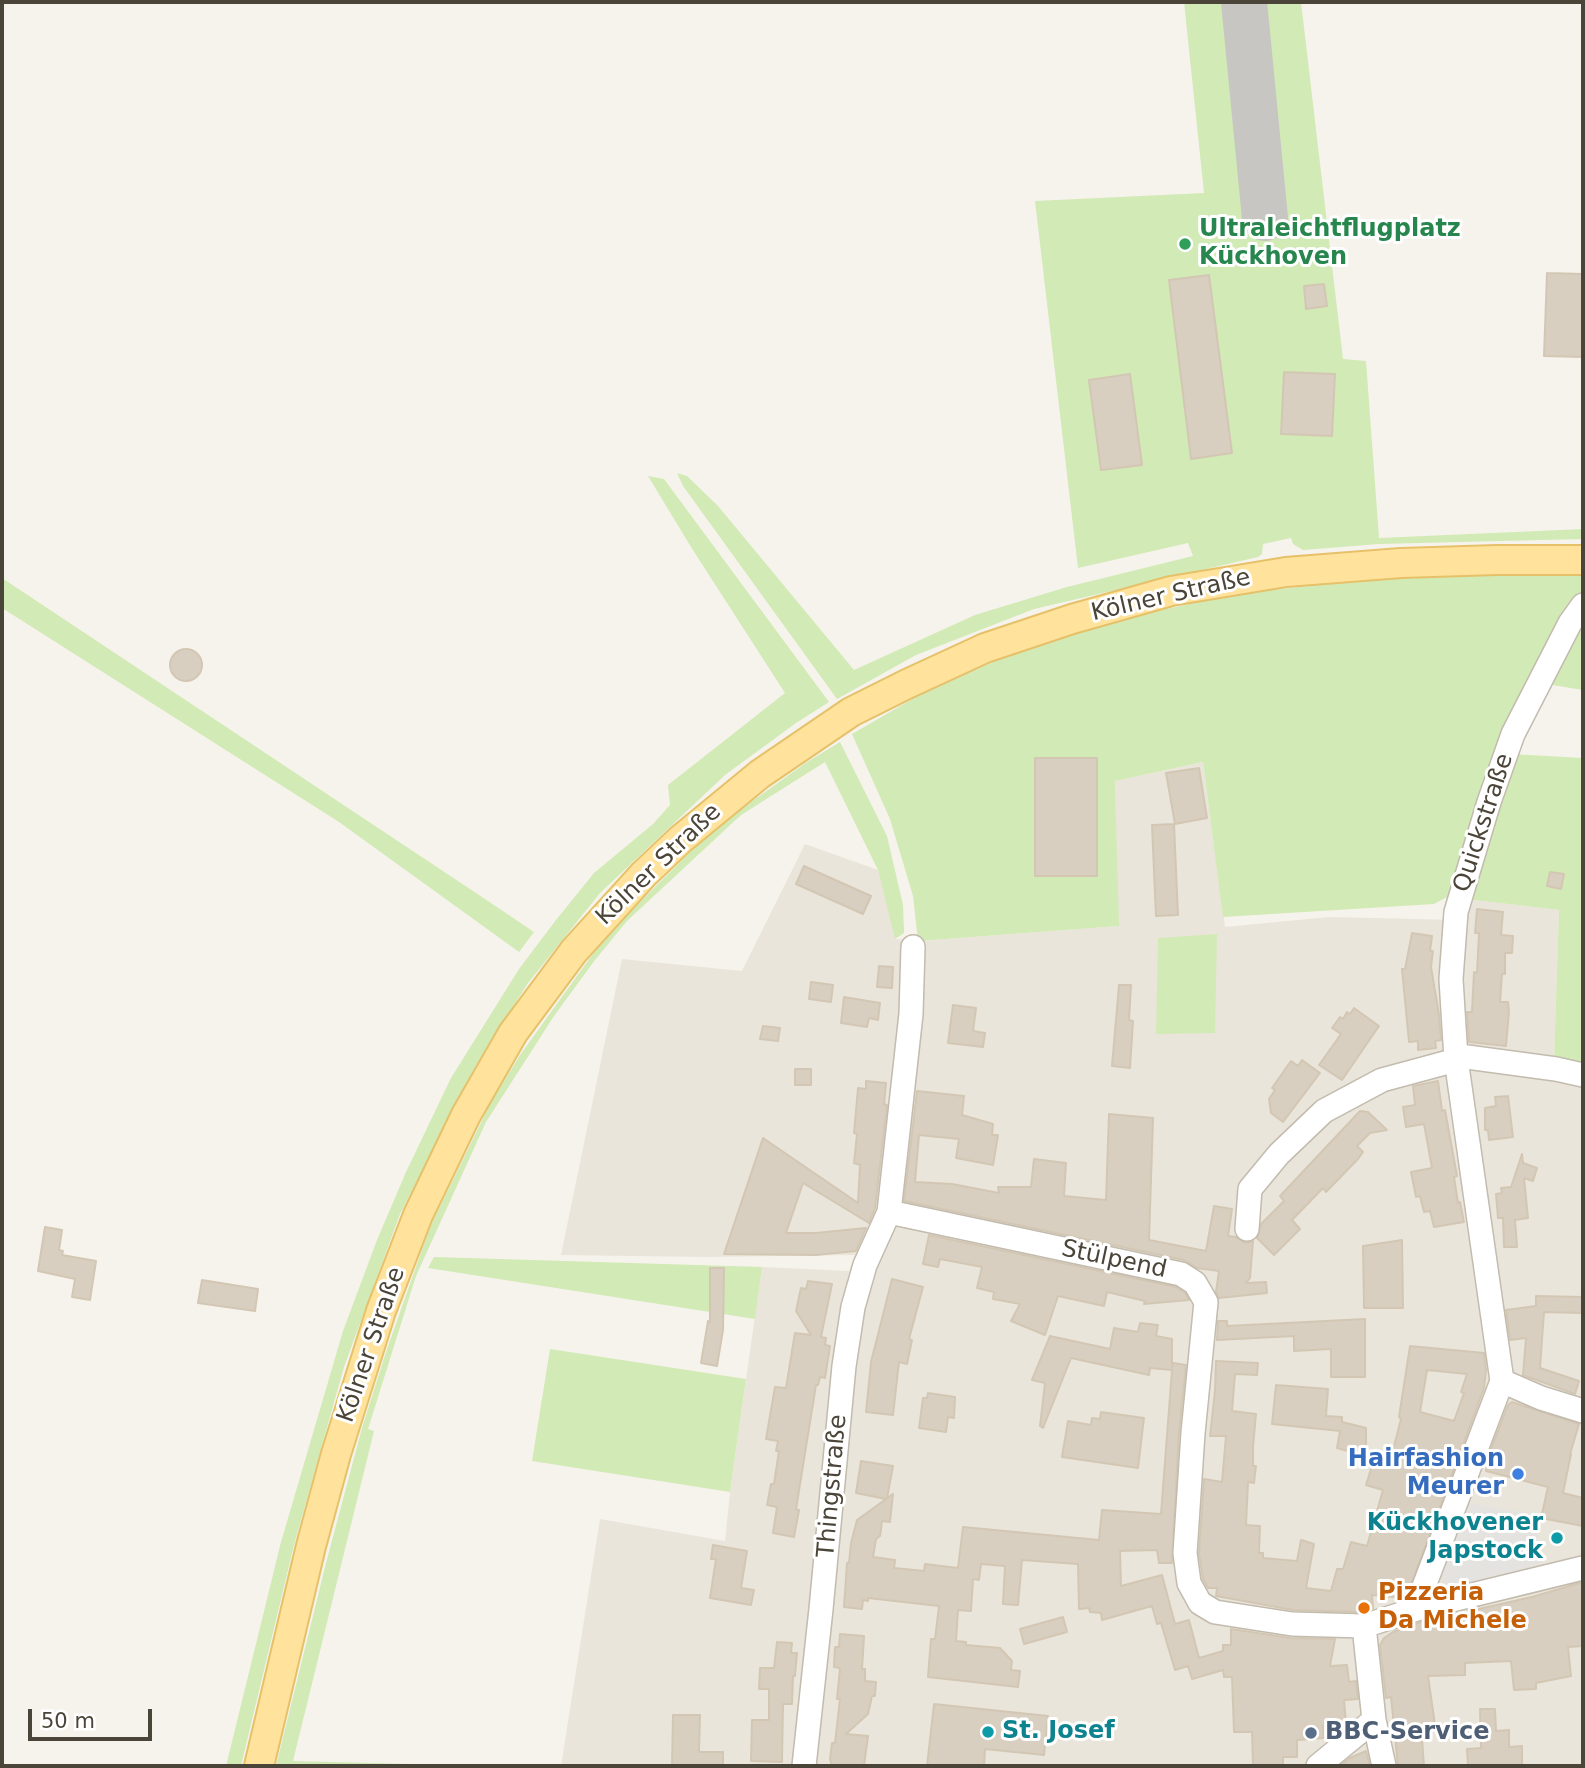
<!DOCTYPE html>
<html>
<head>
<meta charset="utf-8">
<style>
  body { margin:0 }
  #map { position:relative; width:1585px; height:1768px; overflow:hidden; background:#f6f3ec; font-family:"DejaVu Sans",sans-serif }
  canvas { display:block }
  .frame { position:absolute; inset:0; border:4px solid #4b4439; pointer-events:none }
  .scale { position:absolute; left:28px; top:1709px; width:124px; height:32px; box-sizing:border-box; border:4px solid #4b4439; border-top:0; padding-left:9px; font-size:21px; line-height:24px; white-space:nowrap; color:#4b4439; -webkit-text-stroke:5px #fff; paint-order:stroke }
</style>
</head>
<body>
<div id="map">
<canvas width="1585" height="1768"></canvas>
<div class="frame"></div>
<div class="scale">50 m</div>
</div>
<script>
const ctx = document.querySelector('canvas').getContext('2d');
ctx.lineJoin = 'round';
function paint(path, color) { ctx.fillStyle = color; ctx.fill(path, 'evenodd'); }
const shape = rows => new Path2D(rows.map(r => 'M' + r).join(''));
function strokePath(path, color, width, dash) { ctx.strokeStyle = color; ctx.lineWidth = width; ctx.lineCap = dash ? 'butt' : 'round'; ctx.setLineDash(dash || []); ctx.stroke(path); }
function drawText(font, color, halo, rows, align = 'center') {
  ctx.font = font + ' "DejaVu Sans",sans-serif'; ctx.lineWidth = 6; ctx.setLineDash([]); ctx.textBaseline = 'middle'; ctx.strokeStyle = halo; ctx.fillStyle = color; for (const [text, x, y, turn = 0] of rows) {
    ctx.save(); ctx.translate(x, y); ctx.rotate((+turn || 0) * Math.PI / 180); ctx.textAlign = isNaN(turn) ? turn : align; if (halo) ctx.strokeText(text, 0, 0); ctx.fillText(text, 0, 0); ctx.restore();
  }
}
paint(shape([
  [1203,762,1225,927,1329,917,1458,920,1466,899,1559,910,1554,1060,1583,1063,1583,1766,561,1766,600,1519,725,1541,730,1492,762,1267,849,1271,855,1255,705,1257,561,1255,622,959,742,971,805,844,878,870,896,939,918,941,1118,926,1115,781]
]), '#eae5da');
paint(shape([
  [1184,2,1301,2,1343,359,1366,361,1379,538,1583,529,1583,539,1379,544,1303,550,1293,544,1291,538,1263,544,1262,554,1258,557,1034,609,916,655,837,699,683,486,677,473,687,476,718,506,854,670,975,615,1067,587,1193,556,1188,543,1078,568,1035,201,1204,193],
  [648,476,664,479,829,702,796,723,725,775,600,893,528,983,475,1067,400,1214,344,1367,294,1545,241,1766,226,1766,281,1542,343,1331,377,1240,406,1172,451,1078,519,969,556,920,594,873,653,824,670,805,668,785,785,693,691,547],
  [1450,572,1583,573,1583,590,1554,640,1451,895,1434,904,1223,917,1203,762,1115,781,1119,926,918,941,913,896,890,819,852,734,921,694,1011,654,1106,622,1240,593],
  [2,578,488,901,534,932,519,952,339,822,2,608],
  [1583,613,1583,690,1546,684],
  [840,742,887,836,903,905,904,933,895,939,878,870,825,762,741,815,627,921,595,960,554,1016,486,1122,416,1276,368,1429,374,1431,293,1761,492,1766,276,1766,326,1563,362,1428,386,1352,430,1227,490,1104,520,1055,608,933,716,827,807,762],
  [1511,754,1583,758,1583,1063,1554,1060,1559,910,1466,899],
  [1217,934,1215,1033,1156,1034,1158,938],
  [434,1257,762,1267,755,1319,428,1268],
  [550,1349,746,1379,730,1492,532,1461]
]), '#d2eab5');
paint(shape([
  [1462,1502,1539,1515,1537,1551,1542,1563,1450,1591,1437,1571]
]), '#e5e3e0');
strokePath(shape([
  [1244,2,1265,218]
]), '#c8c6c3', 46);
const building = shape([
  [1547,273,1583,274,1583,357,1544,356,1547,273],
  [1209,275,1232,453,1191,459,1169,280,1209,275],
  [1324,284,1327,306,1306,309,1304,286,1324,284],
  [1284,372,1335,374,1332,436,1281,434,1284,372],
  [1130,374,1142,465,1101,470,1089,380,1130,374],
  '170 665a16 16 0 1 1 32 0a16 16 0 1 1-32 0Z',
  [1035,758,1097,758,1097,876,1035,876,1035,758],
  [1199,768,1207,818,1175,824,1166,773,1199,768],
  [1174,824,1178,915,1156,916,1152,825,1174,824],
  [804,866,871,896,863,914,796,884,804,866],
  [1550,872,1564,874,1561,889,1547,886,1550,872],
  [1477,909,1503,912,1501,935,1513,936,1512,953,1505,953,1505,974,1502,974,1500,1002,1508,1002,1509,1011,1506,1046,1469,1042,1467,1012,1472,1012,1474,972,1477,973,1479,933,1475,933,1477,909],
  [1412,933,1432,936,1430,951,1433,951,1431,967,1439,1015,1441,1040,1435,1041,1436,1048,1418,1050,1418,1041,1409,1042,1402,969,1405,969,1412,933],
  [879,966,893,967,892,988,877,987,879,966],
  [811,982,833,985,831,1002,809,999,811,982],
  [1119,985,1131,985,1129,1020,1133,1021,1130,1068,1112,1066,1119,985],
  [844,997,880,1003,878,1020,869,1018,867,1027,841,1023,844,997],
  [953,1005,976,1008,973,1031,985,1033,983,1047,948,1043,953,1005],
  [1354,1008,1379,1026,1342,1080,1319,1065,1341,1034,1332,1028,1340,1017,1343,1019,1347,1012,1350,1014,1354,1008],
  [763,1026,780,1028,778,1041,760,1039,763,1026],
  [1302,1060,1320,1073,1283,1122,1271,1113,1269,1099,1275,1090,1272,1088,1291,1061,1298,1066,1302,1060],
  [795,1069,811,1069,811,1085,795,1085,795,1069],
  [866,1081,886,1083,884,1104,887,1105,875,1208,869,1223,803,1183,786,1233,816,1233,866,1228,856,1251,816,1255,724,1254,763,1138,858,1203,860,1165,854,1163,857,1134,854,1133,858,1088,866,1089,866,1081],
  [1438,1081,1442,1111,1445,1110,1457,1176,1454,1177,1458,1203,1460,1202,1464,1222,1434,1227,1430,1211,1424,1212,1420,1196,1416,1197,1411,1172,1432,1168,1424,1124,1406,1127,1403,1107,1415,1105,1413,1086,1438,1081],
  [917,1091,964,1096,962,1115,993,1124,992,1135,998,1135,993,1165,956,1158,959,1139,919,1135,915,1182,952,1184,999,1193,998,1187,1031,1187,1034,1159,1066,1163,1064,1196,1106,1200,1109,1114,1153,1118,1149,1240,1206,1251,1214,1206,1232,1209,1228,1236,1236,1237,1245,1243,1253,1241,1250,1278,1246,1283,1266,1282,1267,1293,1219,1298,1216,1292,1219,1271,1197,1268,1184,1260,904,1201,917,1091],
  [1508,1096,1513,1137,1489,1140,1488,1130,1485,1130,1485,1108,1496,1106,1495,1097,1508,1096],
  [1360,1111,1368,1112,1387,1130,1370,1133,1357,1146,1363,1152,1358,1159,1326,1192,1323,1188,1292,1220,1300,1229,1274,1255,1257,1238,1261,1224,1284,1201,1280,1196,1360,1111],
  [1522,1154,1523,1163,1537,1168,1533,1181,1524,1178,1528,1218,1515,1220,1517,1247,1504,1247,1503,1218,1498,1218,1496,1194,1502,1193,1501,1188,1511,1187,1522,1154],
  [45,1227,62,1230,59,1250,63,1251,62,1255,96,1261,90,1300,72,1297,75,1279,38,1271,45,1227],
  [929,1235,1176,1287,1185,1293,1189,1300,1144,1304,1145,1301,1107,1292,1104,1306,1058,1296,1045,1335,1011,1321,1020,1304,993,1299,994,1292,977,1288,982,1267,940,1259,938,1267,923,1264,929,1235],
  [1402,1240,1403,1308,1364,1308,1363,1246,1402,1240],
  [710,1268,724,1268,723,1330,717,1366,701,1363,708,1321,710,1322,710,1268],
  [892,1279,923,1287,909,1339,912,1340,907,1364,899,1362,893,1415,866,1412,871,1362,892,1279],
  [202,1280,258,1289,255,1311,198,1303,202,1280],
  [808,1281,832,1284,821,1337,826,1338,825,1345,830,1346,825,1378,820,1377,818,1385,816,1385,796,1509,799,1510,794,1537,773,1533,777,1507,767,1505,771,1484,774,1484,779,1451,776,1451,778,1441,766,1439,775,1387,786,1388,795,1333,811,1335,796,1311,801,1288,806,1289,808,1281],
  [1536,1296,1583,1297,1583,1313,1544,1312,1540,1368,1579,1381,1575,1394,1523,1375,1526,1338,1510,1340,1506,1310,1536,1306,1536,1296],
  [1365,1319,1365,1377,1331,1377,1331,1349,1294,1351,1294,1336,1217,1340,1218,1321,1227,1321,1227,1326,1365,1319],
  [1140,1323,1158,1325,1156,1336,1172,1339,1172,1368,1173,1363,1186,1365,1179,1432,1172,1563,1159,1563,1157,1550,1120,1551,1121,1586,1162,1575,1175,1624,1189,1620,1199,1658,1223,1651,1223,1645,1231,1645,1231,1629,1290,1638,1335,1639,1330,1666,1347,1665,1349,1682,1356,1681,1358,1699,1344,1700,1346,1724,1323,1726,1324,1738,1297,1740,1297,1757,1283,1757,1283,1766,1253,1766,1252,1732,1234,1732,1232,1677,1224,1677,1223,1670,1192,1679,1188,1666,1175,1670,1161,1623,1157,1624,1152,1606,1102,1620,1101,1613,1090,1612,1089,1608,1079,1609,1078,1564,1022,1560,1018,1605,1003,1604,1005,1566,981,1564,979,1580,973,1579,971,1611,958,1610,956,1641,966,1642,966,1645,1000,1648,1012,1661,1011,1670,1020,1671,1018,1687,928,1677,931,1639,935,1639,939,1606,868,1598,868,1601,863,1600,862,1609,844,1607,847,1563,849,1563,851,1543,857,1520,886,1499,856,1493,861,1461,893,1466,887,1498,893,1494,890,1522,882,1521,880,1536,876,1539,873,1557,895,1560,894,1568,924,1571,925,1564,958,1568,963,1527,1099,1540,1102,1510,1161,1514,1172,1370,1150,1368,1149,1375,1071,1358,1043,1428,1040,1426,1045,1383,1032,1380,1050,1336,1110,1349,1114,1328,1138,1332,1140,1323],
  [1410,1346,1484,1353,1486,1370,1484,1388,1409,1590,1404,1598,1372,1595,1373,1608,1362,1612,1293,1610,1216,1596,1217,1588,1208,1588,1203,1579,1199,1553,1204,1479,1222,1482,1226,1436,1210,1436,1215,1391,1216,1361,1258,1363,1257,1375,1235,1374,1232,1411,1256,1414,1253,1447,1253,1466,1256,1466,1254,1483,1248,1482,1246,1525,1260,1526,1259,1553,1263,1553,1263,1558,1297,1561,1301,1540,1314,1544,1306,1588,1331,1591,1337,1569,1343,1569,1351,1542,1367,1546,1383,1490,1366,1485,1376,1453,1391,1458,1401,1419,1399,1417,1410,1346],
  [1427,1370,1467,1374,1461,1392,1464,1393,1454,1421,1420,1412,1427,1370],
  [1276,1385,1328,1389,1326,1416,1342,1417,1342,1422,1366,1428,1366,1456,1337,1448,1340,1431,1272,1424,1276,1385],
  [928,1393,955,1397,954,1418,948,1417,946,1432,919,1428,923,1398,927,1398,928,1393],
  [1512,1402,1579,1424,1570,1454,1571,1454,1563,1493,1583,1498,1583,1526,1541,1518,1548,1487,1486,1471,1487,1465,1485,1465,1508,1405,1512,1402],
  [1101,1412,1144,1418,1138,1468,1062,1457,1068,1421,1091,1425,1092,1418,1100,1419,1101,1412],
  [713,1545,747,1551,741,1588,754,1590,751,1605,710,1598,716,1559,711,1559,713,1545],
  [1583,1582,1583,1646,1568,1647,1571,1676,1536,1683,1536,1689,1514,1690,1511,1661,1465,1663,1465,1675,1428,1676,1435,1725,1421,1725,1424,1766,1398,1766,1391,1697,1386,1698,1380,1645,1384,1638,1393,1632,1421,1622,1532,1597,1583,1582],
  [1063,1617,1067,1632,1024,1644,1020,1629,1063,1617],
  [840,1634,864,1636,862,1669,865,1669,865,1681,876,1682,875,1696,872,1696,868,1714,846,1734,868,1736,864,1766,832,1766,830,1759,832,1743,835,1743,840,1699,837,1699,840,1668,834,1667,835,1647,839,1647,840,1634],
  [777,1642,792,1643,791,1653,797,1653,795,1676,793,1676,792,1704,783,1704,782,1762,751,1761,752,1720,769,1720,769,1689,759,1689,760,1668,774,1668,777,1642],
  [934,1704,1048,1716,1044,1755,985,1749,984,1766,927,1766,934,1704],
  [1480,1709,1495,1709,1496,1731,1509,1730,1509,1747,1522,1746,1522,1766,1468,1766,1467,1749,1481,1748,1480,1709],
  [673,1715,700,1715,699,1752,723,1752,723,1766,672,1766,673,1715],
  [1366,1751,1370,1766,1340,1766,1350,1758,1366,1751]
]);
paint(building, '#d8cfc1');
strokePath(building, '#d3c7b4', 2);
const minor = shape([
  [889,1212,1181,1274,1195,1283,1206,1302,1193,1433,1185,1553,1189,1583,1200,1603,1215,1612,1292,1624,1364,1626,1423,1607,1583,1568],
  [1247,1229,1250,1189,1279,1154,1324,1111,1382,1080,1467,1057,1556,1069,1583,1075],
  [1502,1381,1541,1398,1583,1411],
  [1423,1607,1423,1589,1502,1381,1456,1059,1451,979,1456,912,1489,802,1513,734,1570,623,1583,605],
  [1374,1720,1384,1766],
  [804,1766,821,1609,844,1366,853,1307,865,1265,889,1212,911,1014,913,947],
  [1318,1766,1374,1720,1364,1626]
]);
const major = shape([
  [259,1766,311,1546,336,1454,381,1311,418,1215,466,1115,513,1033,574,951,643,875,681,839,760,774,851,712,907,684,985,648,1072,619,1171,591,1286,572,1401,563,1497,560,1583,560]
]);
strokePath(minor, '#c2bbae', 26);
strokePath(major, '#e6c16a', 32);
strokePath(minor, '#fff', 23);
strokePath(major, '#ffe39c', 28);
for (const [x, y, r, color] of [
  [1185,244,7,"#2e9e5b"],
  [1518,1474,7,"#3f7fe0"],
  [1557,1538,7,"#0f9aa8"],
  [1364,1608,7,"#e8710a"],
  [988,1732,7,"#0f9aa8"],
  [1311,1733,7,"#5c6f8a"]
]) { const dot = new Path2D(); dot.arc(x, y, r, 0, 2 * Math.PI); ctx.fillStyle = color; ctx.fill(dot); strokePath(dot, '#fff', 2.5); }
drawText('bold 24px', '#27864d', '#fff', [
  ["Ultraleichtflugplatz",1199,230],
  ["Kückhoven",1199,258]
], 'left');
drawText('24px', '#4b4439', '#fff', [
  ["Kölner Straße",1171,596,-13],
  ["Quickstraße",1484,823,-72],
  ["Kölner Straße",659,865,-44],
  ["Stülpend",1114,1260,12],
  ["Kölner Straße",372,1345,-71],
  ["Thingstraße",833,1486,-85]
]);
drawText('bold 24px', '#366cbe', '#fff', [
  ["Hairfashion",1504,1460],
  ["Meurer",1504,1488]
], 'right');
drawText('bold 24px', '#0d838f', '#fff', [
  ["Kückhovener",1543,1524],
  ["Japstock",1543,1552],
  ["St. Josef",1002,1732,"left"]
], 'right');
drawText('bold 24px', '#c56008', '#fff', [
  ["Pizzeria",1378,1594],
  ["Da Michele",1378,1622]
], 'left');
drawText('bold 24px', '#4e5e75', '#fff', [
  ["BBC-Service",1325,1733]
], 'left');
</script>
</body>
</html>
